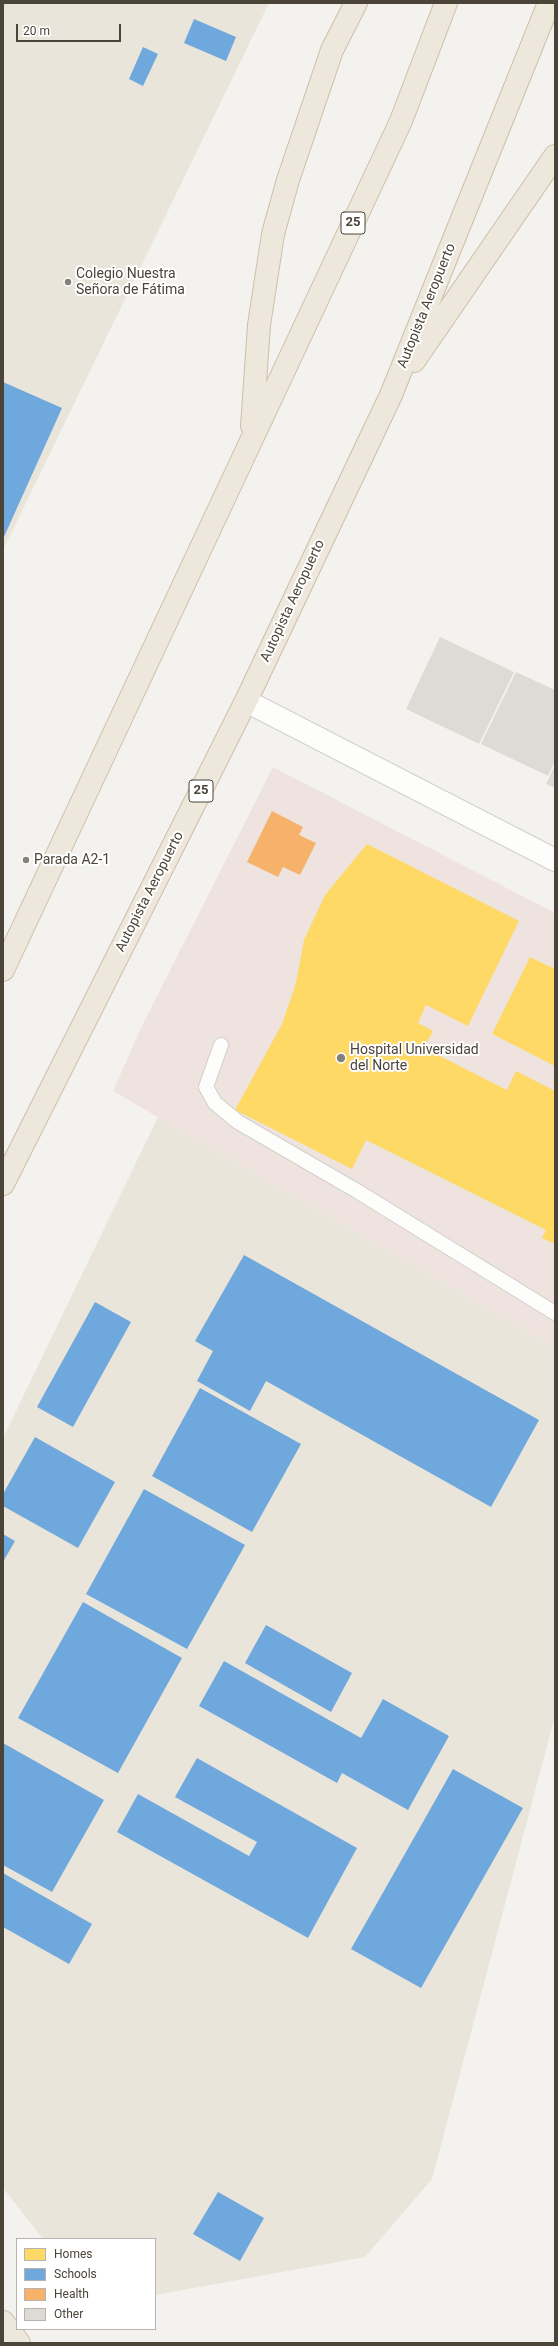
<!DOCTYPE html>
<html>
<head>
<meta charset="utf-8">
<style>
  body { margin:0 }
  #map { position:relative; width:558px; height:2346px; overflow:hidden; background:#f4f2ee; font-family:Roboto,sans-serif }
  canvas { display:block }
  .frame { position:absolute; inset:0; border:4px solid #4b4439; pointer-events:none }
  .legend { position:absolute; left:16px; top:2238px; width:140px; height:92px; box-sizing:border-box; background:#fff; border:1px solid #b7b4b0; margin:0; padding:5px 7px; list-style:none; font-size:12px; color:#4b4439 }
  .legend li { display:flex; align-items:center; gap:8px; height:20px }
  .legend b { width:20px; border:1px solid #b7b4b0 }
  .scale { position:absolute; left:16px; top:24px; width:105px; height:18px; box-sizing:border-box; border:2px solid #4b4439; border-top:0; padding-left:5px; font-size:12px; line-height:14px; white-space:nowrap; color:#4b4439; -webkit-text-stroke:3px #fff; paint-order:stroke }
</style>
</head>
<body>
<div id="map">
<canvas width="558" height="2346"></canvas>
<div class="frame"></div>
<ul class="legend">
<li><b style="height:11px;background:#ffd966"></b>Homes</li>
<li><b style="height:11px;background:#6fa8dc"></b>Schools</li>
<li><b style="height:11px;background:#f6b26b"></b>Health</li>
<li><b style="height:11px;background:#dedbd6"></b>Other</li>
</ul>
<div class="scale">20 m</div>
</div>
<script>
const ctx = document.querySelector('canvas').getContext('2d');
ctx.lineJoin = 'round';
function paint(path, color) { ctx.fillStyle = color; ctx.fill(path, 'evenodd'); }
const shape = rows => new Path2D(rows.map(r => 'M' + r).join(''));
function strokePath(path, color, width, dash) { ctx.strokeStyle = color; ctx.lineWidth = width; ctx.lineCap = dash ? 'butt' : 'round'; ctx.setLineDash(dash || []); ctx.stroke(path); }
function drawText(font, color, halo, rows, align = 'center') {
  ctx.font = font + ' Roboto,sans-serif'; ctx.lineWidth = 4; ctx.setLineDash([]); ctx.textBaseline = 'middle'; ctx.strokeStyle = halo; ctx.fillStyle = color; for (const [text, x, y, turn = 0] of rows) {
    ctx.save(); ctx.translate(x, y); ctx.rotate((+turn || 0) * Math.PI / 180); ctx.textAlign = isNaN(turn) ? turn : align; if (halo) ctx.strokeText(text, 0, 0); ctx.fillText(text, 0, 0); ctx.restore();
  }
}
paint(shape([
  [3,3,269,3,3,550],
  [158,1117,555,1348,555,1716,432,2179,365,2257,155,2295,155,2239,43,2239,3,2188,3,1438]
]), '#eae5da');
paint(shape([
  [273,767,555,913,555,1348,113,1091,142,1026]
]), '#eee3df');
paint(shape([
  [367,844,519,921,468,1026,426,1005,418,1023,433,1031,424,1048,507,1090,516,1071,555,1091,555,1244,542,1238,546,1230,366,1140,352,1169,235,1110,282,1024,296,983,304,940,325,895],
  [530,957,555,969,555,1066,492,1034]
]), '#ffd966');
paint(shape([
  [194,19,236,37,226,61,184,43],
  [143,47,158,54,143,86,129,79],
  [3,382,62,408,3,539],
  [244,1255,539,1420,491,1507,266,1381,250,1411,197,1381,213,1351,195,1341],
  [95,1302,131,1322,73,1427,37,1407],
  [200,1388,301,1444,252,1532,152,1476],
  [35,1437,115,1482,78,1548,3,1506,3,1494],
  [144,1489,245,1545,187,1649,86,1594],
  [3,1534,15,1541,3,1562],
  [83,1602,182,1658,118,1773,18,1718],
  [266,1625,352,1673,331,1712,245,1663],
  [224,1661,361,1738,383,1699,449,1736,408,1810,342,1773,337,1783,199,1706],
  [3,1743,104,1800,52,1892,3,1865],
  [197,1758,357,1848,308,1938,117,1832,138,1794,249,1856,257,1842,175,1797],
  [453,1769,523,1808,421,1988,351,1949],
  [3,1873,92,1924,69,1964,3,1927],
  [218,2192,264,2218,240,2261,193,2234]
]), '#6fa8dc');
paint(shape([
  [272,811,303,827,299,835,316,843,300,875,283,867,278,877,247,862]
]), '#f6b26b');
paint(shape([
  [440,637,514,672,479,744,406,709],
  [516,672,555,690,555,761,548,776,481,744],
  [555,765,555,788,546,784]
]), '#dedbd6');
const lane = shape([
  [221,1045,206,1087,215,1103,238,1122,357,1191,555,1313]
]);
const street = shape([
  [246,701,555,860]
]);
const highway = shape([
  [414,361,555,156],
  [252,426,259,325,273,234,288,180,332,50,356,3],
  [3,970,401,121,446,3],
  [3,1184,246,701,391,395,549,3],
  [3,2322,19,2343]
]);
strokePath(lane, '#d2d0cb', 16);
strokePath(street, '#d2d0cb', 24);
strokePath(highway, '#ccbfa9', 24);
strokePath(lane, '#fdfdfc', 14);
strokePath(street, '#fdfdfc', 22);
strokePath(highway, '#ede8db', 22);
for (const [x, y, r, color] of [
  [68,282,4,"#868178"],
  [26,860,4,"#868178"],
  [341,1058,5,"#868178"]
]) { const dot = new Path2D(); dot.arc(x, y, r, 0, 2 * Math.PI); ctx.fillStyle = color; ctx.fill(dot); strokePath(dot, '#fff', 1.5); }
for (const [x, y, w] of [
  [353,223,24],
  [201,791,24]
]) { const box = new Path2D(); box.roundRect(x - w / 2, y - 11, w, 22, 3); ctx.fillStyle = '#fff'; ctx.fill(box); strokePath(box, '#4b4439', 1); }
drawText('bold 13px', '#4b4439', null, [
  ["25",353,223],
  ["25",201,791]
]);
drawText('14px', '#4b4439', '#fff', [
  ["Colegio Nuestra",76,274],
  ["Señora de Fátima",76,290],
  ["Parada A2-1",34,860],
  ["Hospital Universidad",350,1050],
  ["del Norte",350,1066]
], 'left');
drawText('14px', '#4b4439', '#fff', [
  ["Autopista Aeropuerto",427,306,-68],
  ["Autopista Aeropuerto",293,601,-65],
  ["Autopista Aeropuerto",150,892,-63]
]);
</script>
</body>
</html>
